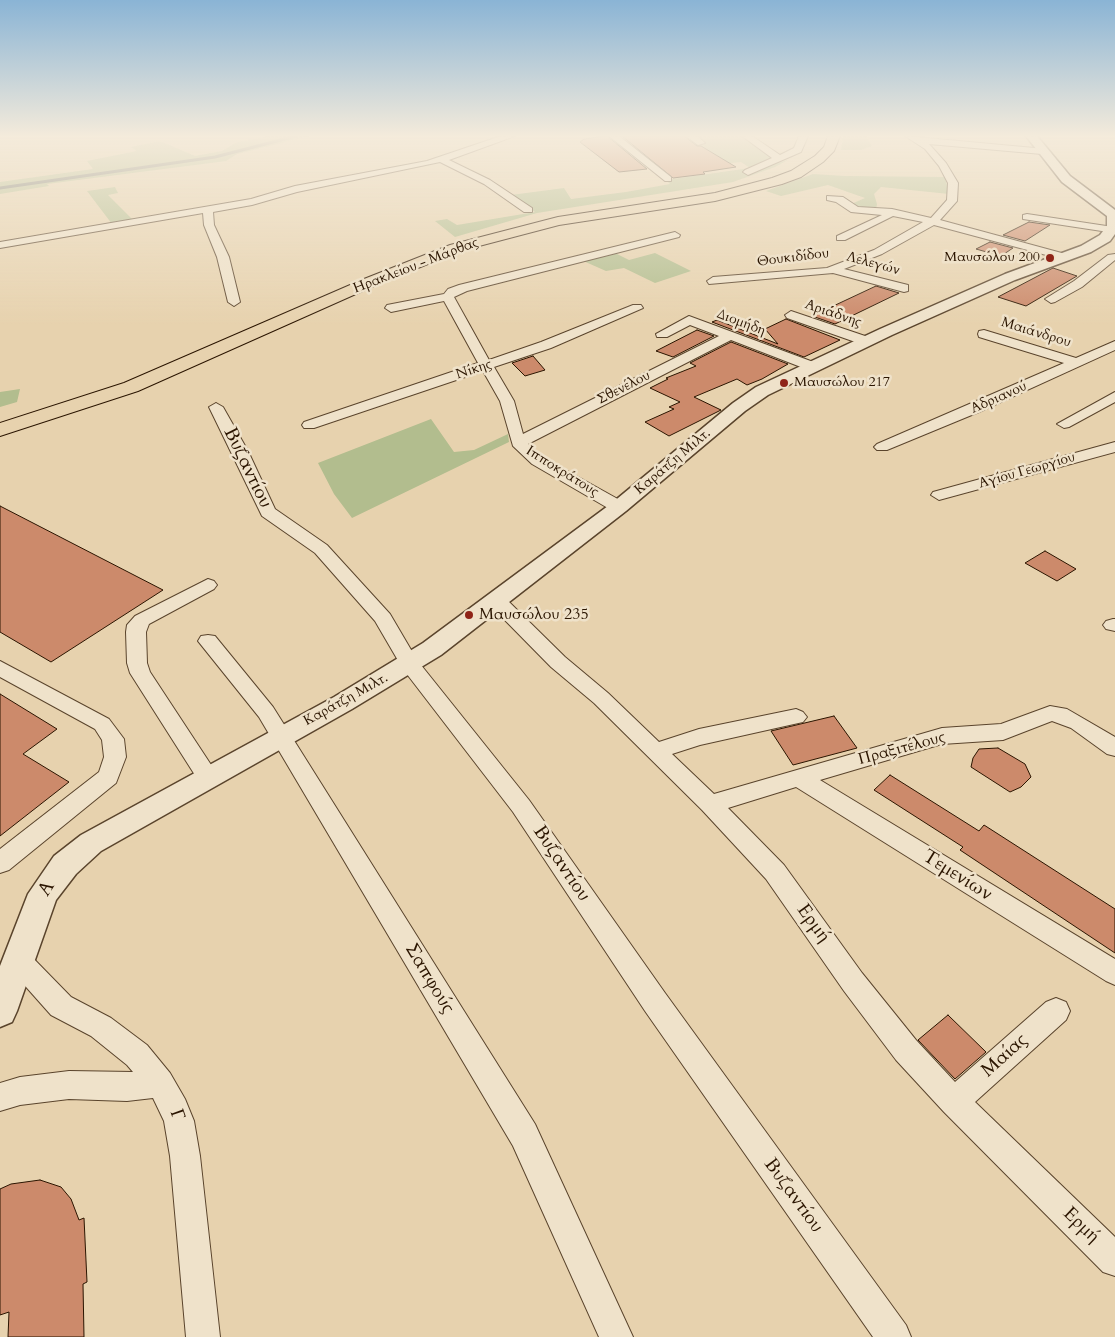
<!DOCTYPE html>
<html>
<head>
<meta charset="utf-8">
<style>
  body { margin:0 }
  canvas { display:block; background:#e7d2ae }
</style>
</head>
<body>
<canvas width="1115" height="1337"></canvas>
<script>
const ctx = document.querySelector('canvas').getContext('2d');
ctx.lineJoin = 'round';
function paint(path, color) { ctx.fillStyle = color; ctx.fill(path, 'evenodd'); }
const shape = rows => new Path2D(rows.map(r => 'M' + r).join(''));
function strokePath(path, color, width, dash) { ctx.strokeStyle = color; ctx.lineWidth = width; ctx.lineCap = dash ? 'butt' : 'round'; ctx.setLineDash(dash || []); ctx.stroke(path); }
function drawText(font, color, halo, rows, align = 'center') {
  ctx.font = font + ' Cardo,serif'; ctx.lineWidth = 5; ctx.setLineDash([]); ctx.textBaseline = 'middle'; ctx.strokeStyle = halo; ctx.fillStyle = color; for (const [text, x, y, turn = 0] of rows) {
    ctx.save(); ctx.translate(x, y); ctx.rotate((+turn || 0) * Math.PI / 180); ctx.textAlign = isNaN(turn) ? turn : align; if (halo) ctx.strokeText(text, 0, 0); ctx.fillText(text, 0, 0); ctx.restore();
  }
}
paint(shape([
  [270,136,309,136,237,154,226,161,47,184,49,186,0,194,0,182,93,169,87,161,137,151,131,147,160,141,195,156,222,151,237,142],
  [692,136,743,136,772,157,772,159,743,172,788,160,775,167,733,182,537,213,455,237,435,221,447,219,457,225,535,212,511,195,564,188,571,199,626,192,670,184,666,180,750,168,741,162,693,167,685,145,702,143],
  [843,136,866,136,872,146,861,150,841,150],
  [813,174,845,176,945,177,949,194,881,187,874,194,877,204,876,210,865,210,849,205,865,198,828,185,781,196,766,191],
  [115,187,118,193,108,195,134,221,112,224,87,191],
  [613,252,629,260,655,253,691,271,655,283,624,268,606,271,581,260],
  [20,389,17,402,0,407,0,392],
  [431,419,454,452,474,450,508,434,509,442,352,518,334,494,318,463]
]), '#b2bd8e');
strokePath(shape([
  [0,188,215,157,296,136]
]), '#70746e', 3);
const building = shape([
  [606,136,607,136,647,169,619,172,580,142,584,139,606,136],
  [622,136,684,136,697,146,701,146,736,167,703,172,705,174,673,178,622,136],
  [1029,222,1050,225,1025,241,1003,235,1029,222],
  [990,242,1013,248,1001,256,976,249,990,242],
  [1053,268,1077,276,1026,306,998,297,1053,268],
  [876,286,899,293,835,324,812,316,876,286],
  [786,319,840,340,804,357,712,322,717,320,778,344,765,329,786,319],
  [697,330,714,336,673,357,656,351,697,330],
  [731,342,788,364,762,379,747,385,737,379,694,397,721,410,669,436,645,422,674,409,669,407,680,402,650,388,668,379,666,378,696,366,690,363,731,342],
  [533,356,545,370,525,376,512,363,533,356],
  [0,506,163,590,51,662,0,632,0,506],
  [1045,551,1076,569,1057,581,1025,563,1045,551],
  [0,694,57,729,23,754,69,782,0,836,0,694],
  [834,716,857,748,793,765,771,731,834,716],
  [998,748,1025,764,1031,777,1021,787,1010,792,971,767,973,758,979,749,998,748],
  [890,775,979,831,984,825,1115,909,1115,953,960,850,963,847,874,790,890,775],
  [948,1015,986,1052,955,1079,918,1040,948,1015],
  [40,1180,61,1187,71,1199,79,1220,84,1218,87,1282,83,1284,84,1337,8,1337,9,1312,0,1315,0,1189,11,1184,40,1180]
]);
paint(building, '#cc8a6b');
strokePath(building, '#2b1500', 1);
const minor = shape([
  [501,136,515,136,449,160,490,180,532,208,532,212,524,212,484,184,440,162,297,192,252,205,213,212,214,225,229,257,240,302,234,306,228,302,217,257,204,225,203,213,0,248,0,242,251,199,295,186,427,161,501,136],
  [609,136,619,136,671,177,671,181,665,181,609,136],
  [686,136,697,136,705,143,698,145,686,136],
  [742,136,752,136,780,155,794,148,799,136,808,136,801,152,748,175,743,172,745,170,772,158,742,136],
  [905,136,1045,149,1045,153,1042,154,929,144,946,163,958,183,957,201,940,220,1069,255,1069,259,1061,259,934,225,882,254,844,269,908,285,908,291,904,292,833,273,709,284,707,281,713,277,827,268,874,250,923,222,893,216,845,240,837,240,837,236,882,215,851,212,836,202,827,200,827,196,843,197,858,207,892,209,931,218,947,200,948,183,939,166,925,149,905,136],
  [1027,214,1113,227,1115,233,1023,219,1023,215,1027,214],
  [675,232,680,235,679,237,467,291,454,297,489,360,541,342,633,305,641,305,643,308,551,348,494,367,514,401,523,434,719,336,690,325,667,337,657,337,656,334,689,316,816,363,818,366,816,369,806,369,731,340,528,444,544,458,625,503,627,507,625,511,613,511,532,464,513,446,500,401,483,371,314,428,304,428,302,425,304,422,478,363,444,301,391,312,385,308,387,305,444,294,448,289,459,285,675,232],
  [1115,254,1115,260,1082,287,1055,302,1051,303,1045,299,1074,281,1108,255,1115,254],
  [791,311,871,338,873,341,866,345,861,344,787,318,785,315,791,311],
  [984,330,1076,358,1115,341,1115,350,979,412,887,450,877,450,874,447,877,444,1064,363,979,337,978,334,979,331,984,330],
  [1115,392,1115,402,1069,427,1064,428,1057,424,1115,392],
  [216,403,223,407,248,451,275,509,327,545,390,614,417,660,529,800,665,993,906,1325,911,1337,873,1337,645,1011,513,812,403,669,375,621,315,553,262,516,209,407,216,403],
  [1115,442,1115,452,939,500,931,495,933,492,1115,442],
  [208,579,214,581,217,585,214,589,149,624,146,632,147,663,150,672,219,777,216,783,208,785,200,783,130,673,127,663,126,632,127,625,135,616,208,579],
  [497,595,504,597,565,657,608,693,659,742,699,729,796,709,803,712,807,717,803,722,700,745,672,754,714,794,942,728,1001,724,1050,706,1067,709,1115,737,1115,756,1107,754,1071,728,1052,721,1003,740,942,744,820,780,1115,959,1115,985,1106,981,796,787,728,808,784,865,862,973,916,1040,955,1082,1046,1002,1056,998,1066,1002,1070,1011,1066,1020,975,1102,1115,1237,1115,1276,1103,1272,944,1112,896,1060,844,991,766,879,702,810,594,703,551,667,490,605,488,601,490,597,497,595],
  [1113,619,1115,619,1115,631,1106,629,1103,625,1106,621,1113,619],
  [208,635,215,636,273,707,535,1124,633,1337,599,1337,513,1146,259,717,198,641,201,636,208,635],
  [0,661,109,719,124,739,126,757,116,783,9,870,0,873,0,849,99,772,104,757,102,740,95,729,0,677,0,661],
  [20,950,29,954,71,997,111,1018,147,1045,170,1073,185,1099,194,1121,200,1156,220,1337,186,1337,170,1156,164,1121,153,1098,127,1101,69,1099,20,1105,0,1111,0,1083,20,1077,69,1071,133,1072,127,1065,91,1036,51,1015,11,970,7,962,11,954,20,950]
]);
const tertiary = shape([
  [1026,136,1037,136,1070,176,1115,210,1115,234,1110,241,1091,252,1015,280,892,335,768,395,745,411,626,511,441,655,352,709,101,851,76,874,56,900,17,1011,12,1022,0,1027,0,966,28,894,54,856,81,835,334,697,423,643,612,503,733,403,756,387,880,329,1005,274,1081,246,1100,235,1107,226,1107,216,1062,182,1026,136]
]);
const primary = shape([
  [828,136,840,136,834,151,823,162,801,177,782,184,715,201,559,225,460,251,376,285,138,391,0,436,0,423,124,383,364,279,450,245,558,217,715,193,772,178,791,171,815,156,824,147,828,136]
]);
strokePath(minor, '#5a442c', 2);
strokePath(tertiary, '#5a442c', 3);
strokePath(primary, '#2b1500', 2);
paint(minor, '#efe2ca');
paint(tertiary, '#efe2ca');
paint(primary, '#e7d2ae');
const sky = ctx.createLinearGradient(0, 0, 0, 324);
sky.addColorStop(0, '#8ab4d5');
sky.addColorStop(0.42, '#f4ebdb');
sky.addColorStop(1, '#f4ebdb00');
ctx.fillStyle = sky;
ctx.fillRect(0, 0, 1115, 324);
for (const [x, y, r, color] of [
  [1050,258,5,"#8f2418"],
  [784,383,5,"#8f2418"],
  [469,615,5,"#8f2418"]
]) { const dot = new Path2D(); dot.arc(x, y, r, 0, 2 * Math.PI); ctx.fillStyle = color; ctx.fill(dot); strokePath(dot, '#efe2ca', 2); }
drawText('14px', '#2b1500', '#efe2ca', [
  ["Θουκιδίδου",793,258,-7],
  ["Λελεγών",873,264,15],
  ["Ηρακλείου - Μάρθας",416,266,-21],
  ["Αριάδνης",833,314,19],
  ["Διομήδη",741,323,21],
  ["Μαιάνδρου",1036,333,17],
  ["Νίκης",474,370,-18],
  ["Σθενέλου",624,388,-27],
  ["Αδριανού",999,398,-24],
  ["Καράτζη Μιλτ.",673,462,-40],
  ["Αγίου Γεωργίου",1027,471,-16],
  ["Ιπποκράτους",562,472,32],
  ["Καράτζη Μιλτ.",346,700,-29]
]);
drawText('14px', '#2b1500', '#efe2ca', [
  ["Μαυσώλου 200",1040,258],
  ["Μαυσώλου 217",794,383,"left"]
], 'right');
drawText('16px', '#2b1500', '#efe2ca', [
  ["Μαυσώλου 235",479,615]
], 'left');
drawText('16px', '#2b1500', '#efe2ca', [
  ["Πραξιτέλους",902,749,-15]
]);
drawText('19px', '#2b1500', '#efe2ca', [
  ["Βυζαντίου",247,468,64],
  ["Βυζαντίου",561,864,56],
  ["Τεμενίων",957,876,32],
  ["Α",47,889,-58],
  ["Ερμή",813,924,54],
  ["Σαπφούς",429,979,59],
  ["Μαίας",1005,1056,-42],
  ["Γ",176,1115,71],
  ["Βυζαντίου",793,1196,54],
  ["Ερμή",1081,1226,44]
]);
</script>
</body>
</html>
